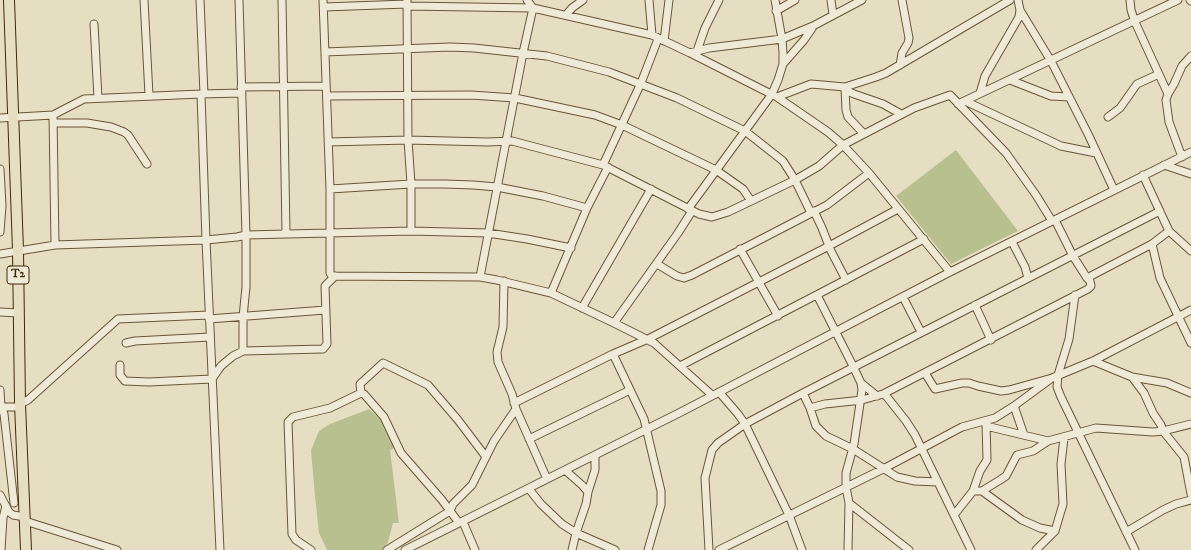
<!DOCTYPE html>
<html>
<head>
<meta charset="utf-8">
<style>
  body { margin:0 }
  canvas { display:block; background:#e6dec2 }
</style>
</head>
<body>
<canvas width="1191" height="550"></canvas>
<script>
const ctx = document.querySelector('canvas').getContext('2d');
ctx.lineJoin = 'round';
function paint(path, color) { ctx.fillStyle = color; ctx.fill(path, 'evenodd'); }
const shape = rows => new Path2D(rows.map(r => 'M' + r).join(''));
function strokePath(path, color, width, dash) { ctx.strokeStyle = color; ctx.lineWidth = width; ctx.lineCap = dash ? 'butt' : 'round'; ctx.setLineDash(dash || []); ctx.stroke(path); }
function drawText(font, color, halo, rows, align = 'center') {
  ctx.font = font + ' "IM FELL DW Pica",serif'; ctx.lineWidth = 3; ctx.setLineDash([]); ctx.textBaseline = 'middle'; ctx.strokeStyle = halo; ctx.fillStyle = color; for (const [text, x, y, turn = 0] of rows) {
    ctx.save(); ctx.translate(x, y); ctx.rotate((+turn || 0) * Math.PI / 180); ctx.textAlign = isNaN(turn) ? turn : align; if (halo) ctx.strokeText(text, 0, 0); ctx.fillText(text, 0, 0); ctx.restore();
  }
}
paint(shape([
  [956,150,1018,231,951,264,896,196],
  [369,409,384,423,396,447,390,450,399,523,393,523,388,542,383,550,327,550,319,533,315,496,311,450,319,431,330,424]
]), '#b9c090');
const minor = shape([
  [144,0,149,95],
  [200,0,204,94],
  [239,0,246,235,246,287,243,317,243,351],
  [282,0,286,233],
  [323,0,330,189,330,273,332,276,480,277,497,280,551,293,614,323,678,233,692,211],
  [407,0,408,140,411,184,411,231],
  [527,0,533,8,652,35,690,53,777,97,828,132,843,145,869,173,950,272],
  [649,0,652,35],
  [831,0,833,15],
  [1018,0,1020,10,1051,61,1089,136,1114,190],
  [1130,0,1131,10,1135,22,1168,94,1166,100,1169,122,1182,157],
  [1190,0,1191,1],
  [407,6,533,8,523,53,480,277],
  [324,7,407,4],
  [776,11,795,0],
  [566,15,572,8,583,0],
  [94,24,98,98],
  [664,41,669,0],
  [697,51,705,28,719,0],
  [325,52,450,47,474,48,547,56,609,72,677,98,745,131,783,161,795,180,811,213],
  [690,53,709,48,782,39,813,26,862,0],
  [783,64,804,40,813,27],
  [900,65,902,53,908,43,909,38,902,0],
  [1010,80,1051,96,1069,97],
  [241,87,326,86],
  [845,88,846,110,848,117,864,134],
  [845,90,854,94,883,104,901,114],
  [980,93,985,76,1019,17,1020,10],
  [1168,94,1174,84,1182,66,1191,56],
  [327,96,471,95,515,98,595,115,622,125,716,170,743,189,751,201],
  [777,97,811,84,845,87,876,77,886,73,1010,0],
  [965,101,1061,146,1096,153],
  [958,104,1178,0],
  [53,115,55,245],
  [1108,117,1120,108,1137,84,1159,74],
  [0,118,53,115,84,99,201,94],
  [53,123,87,123,111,127,124,132,128,135,147,164],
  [328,142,408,140,488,142,512,141,603,165,699,214,712,217,728,212,795,180,819,166,843,145,914,108,950,95,1006,153,1036,195,1052,221],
  [603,165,641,83,658,39],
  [1164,165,1191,174],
  [0,169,2,206,0,232],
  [1143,175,1169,231,1191,251],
  [330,189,411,184,445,184,473,185,497,187,543,196,587,208],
  [688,209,772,94,778,80,783,64,783,53,782,39,775,0],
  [814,211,822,228,831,251,846,280],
  [1012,242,1025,267,1028,278],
  [1152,244,1160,278,1191,343],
  [740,249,778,316],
  [0,254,55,245,206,240,237,237,246,235,411,231,488,233,527,239,571,248],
  [657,264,677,276,684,278,692,275,827,205,869,173],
  [1087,278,1152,244,1169,231],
  [504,281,503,327,497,352,498,362,512,394,516,409,547,479],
  [551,293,587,208,608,167],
  [817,295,853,366,861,383,862,390,854,444,846,473,846,487,849,503,848,550],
  [1075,295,1069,339,1058,375,1057,387,1061,397,1135,550],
  [903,297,921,332],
  [975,305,991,340],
  [582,308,651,189],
  [0,312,18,313],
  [209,319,325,310],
  [614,323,654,343,712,395],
  [126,343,135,341,210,337],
  [613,354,644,419,661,491,661,505,648,550],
  [1093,361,1132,377,1167,383,1191,393],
  [120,365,120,375,125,381,149,382,212,379,221,366,233,356,243,351,323,349,327,344,325,286,335,276],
  [680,366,924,239],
  [925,373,935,389,962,383,969,383,978,386,1001,391,1009,390,1052,378,1093,361,1191,310],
  [1132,377,1144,393,1153,413,1161,425,1163,431,1184,457,1191,494],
  [861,383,877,396],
  [0,390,1,407,4,414,14,503],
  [719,392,738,414,745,424,789,515,802,550],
  [803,393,810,408,816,426,826,436,853,449,897,477,915,481,938,482],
  [883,394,1088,289,1091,286,1090,281,1087,278,1073,256,1055,220],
  [514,403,613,354,648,339,829,246,898,209],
  [20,404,28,400,118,319,209,315],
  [1014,406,1024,435],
  [0,407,21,407],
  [810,408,825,404,862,400,883,394,887,397,906,421,915,435,971,550],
  [986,426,1048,441,1096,428,1153,432,1163,431,1191,424],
  [529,439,630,390],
  [565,470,583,486,588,492,586,504,576,533,572,550],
  [529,489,541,504,562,524,576,533,615,550],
  [973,491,982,491,1000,480,1006,476,1017,455,1033,451,1048,441],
  [982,491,1022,520,1040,528,1055,531],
  [588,492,595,470,595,455],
  [0,495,9,512,13,515,25,517],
  [849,503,909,550],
  [954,515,973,491,980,471,987,460,986,423],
  [25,521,117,550],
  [463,522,475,550],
  [459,523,442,500,401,453,384,417,364,394,361,393,360,384,383,363,428,385,458,420,486,457],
  [1126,532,1163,510,1176,504,1191,500],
  [1,550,3,518,6,506],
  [220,550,206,240,201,94,241,93],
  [311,550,296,540,292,534,288,422,293,417,330,408,361,393],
  [387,550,450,511,453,504,472,485,494,441,516,409],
  [405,550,681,412,950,272,1191,152],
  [709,550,705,478,712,450,718,443,745,424,803,393,1160,211],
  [719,550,883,469,962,427,995,418,1014,406,1052,378],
  [1036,550,1055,531,1063,504,1061,464,1064,438]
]);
const highway = shape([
  [9,0,18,250,20,404,26,550]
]);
strokePath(minor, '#6a5536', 9);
strokePath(highway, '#412708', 12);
strokePath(minor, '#efead7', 7);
strokePath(highway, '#e6dec2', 10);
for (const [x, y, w] of [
  [18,275,22]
]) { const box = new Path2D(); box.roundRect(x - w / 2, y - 9, w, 18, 3); ctx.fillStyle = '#efead7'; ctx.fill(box); strokePath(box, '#412708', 1); }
drawText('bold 11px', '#412708', null, [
  ["T2",18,275]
]);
</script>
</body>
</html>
